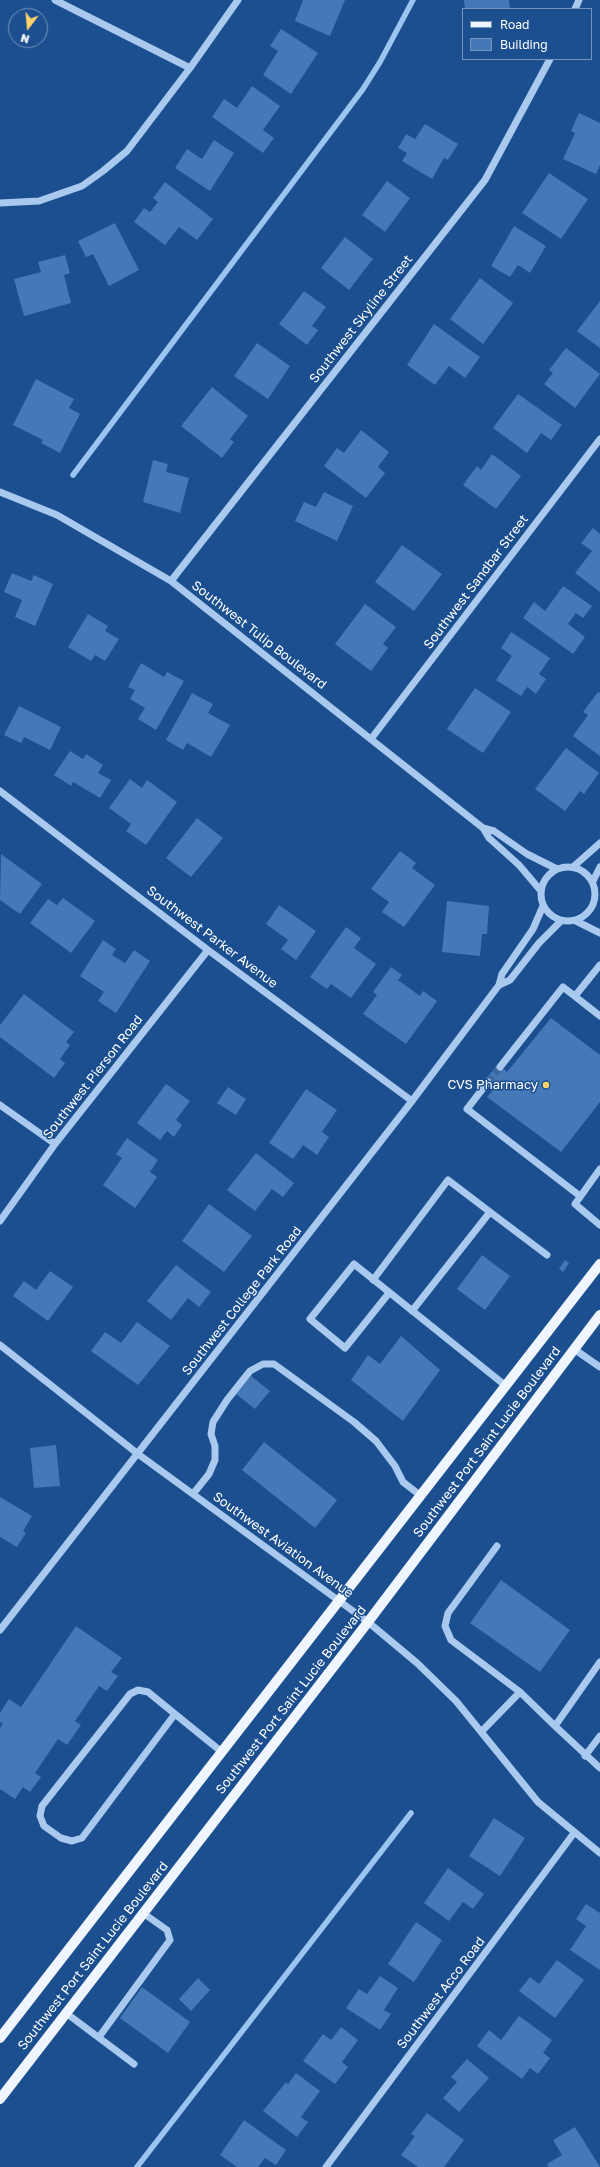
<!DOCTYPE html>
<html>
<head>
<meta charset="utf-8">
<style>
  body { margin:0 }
  #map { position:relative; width:600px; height:2167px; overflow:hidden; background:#1b4f8f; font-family:"Golos Text",sans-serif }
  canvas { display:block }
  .legend { position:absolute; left:462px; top:8px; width:130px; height:52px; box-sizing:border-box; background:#1b4f8f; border:1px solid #7695bc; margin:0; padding:5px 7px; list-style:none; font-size:12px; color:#fff }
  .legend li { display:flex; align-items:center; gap:8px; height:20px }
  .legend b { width:20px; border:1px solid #7695bc }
  .north { position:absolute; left:8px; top:8px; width:40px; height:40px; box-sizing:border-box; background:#1b4f8f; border:1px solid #7695bc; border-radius:50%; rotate:196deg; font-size:11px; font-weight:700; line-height:16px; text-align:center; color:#fff }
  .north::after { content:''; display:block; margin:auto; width:14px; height:18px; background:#ffd166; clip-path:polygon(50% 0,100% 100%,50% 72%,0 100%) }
</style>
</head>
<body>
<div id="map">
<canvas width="600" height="2167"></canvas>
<ul class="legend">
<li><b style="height:5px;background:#f0f6ff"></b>Road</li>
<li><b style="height:11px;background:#4478b7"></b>Building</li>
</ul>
<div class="north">N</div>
</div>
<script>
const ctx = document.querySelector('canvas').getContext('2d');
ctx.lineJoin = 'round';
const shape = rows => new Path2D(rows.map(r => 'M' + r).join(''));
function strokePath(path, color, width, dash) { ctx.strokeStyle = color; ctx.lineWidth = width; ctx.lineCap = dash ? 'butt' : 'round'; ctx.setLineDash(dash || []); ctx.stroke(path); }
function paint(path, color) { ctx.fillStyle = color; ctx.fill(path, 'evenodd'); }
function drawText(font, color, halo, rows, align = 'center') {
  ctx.font = font + ' "Golos Text",sans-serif'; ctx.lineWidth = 3; ctx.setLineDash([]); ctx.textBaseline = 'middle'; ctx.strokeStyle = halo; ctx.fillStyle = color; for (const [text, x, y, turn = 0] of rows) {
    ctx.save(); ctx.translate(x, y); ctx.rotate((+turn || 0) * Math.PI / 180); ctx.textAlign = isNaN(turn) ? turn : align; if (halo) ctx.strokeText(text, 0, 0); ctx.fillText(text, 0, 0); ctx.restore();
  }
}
strokePath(shape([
  [73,475,363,89,380,62,413,0],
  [137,2167,411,1813]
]), '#9cc4f0', 5.5);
paint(shape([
  [303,0,345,0,330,36,295,21],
  [464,0,509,0,510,9,465,9],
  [281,29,318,53,291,94,263,75,278,51,270,46],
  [252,86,280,106,263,130,274,138,263,153,212,117,224,99,237,108],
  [579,113,600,123,600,165,596,174,563,159,575,133,571,131],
  [425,124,458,144,448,160,444,158,432,179,402,161,407,153,398,148,406,134,415,139],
  [214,140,234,153,210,191,175,168,187,149,202,159],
  [549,173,588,199,561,239,522,213],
  [387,181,410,198,385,232,362,215],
  [165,182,213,219,197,240,179,227,165,245,134,222,144,208,150,212,158,202,153,198],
  [115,223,139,270,109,286,93,254,86,257,78,241],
  [514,226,546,246,530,273,518,265,510,277,491,266],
  [345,237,373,259,349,290,321,268],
  [65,255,70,273,64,275,71,303,24,316,14,279,41,272,38,262],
  [480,278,513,303,483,344,450,319],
  [304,291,326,307,312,326,318,330,307,345,279,324],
  [600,301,600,348,577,331],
  [434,324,480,357,465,378,449,366,435,385,407,365],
  [257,343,290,366,268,399,234,376],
  [566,348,600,374,575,408,544,384,553,373,549,370],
  [36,379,74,399,69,408,80,414,60,453,41,443,43,440,13,425],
  [212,387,248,416,230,439,234,442,222,458,181,426],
  [518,394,562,425,551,440,541,433,527,453,493,428],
  [361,430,389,452,378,467,385,473,366,498,324,466,337,448,344,453],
  [492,454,521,476,496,509,463,485,477,466,481,470],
  [153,460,168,464,166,472,189,478,180,513,143,502],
  [324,492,353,506,337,541,295,521,304,502,316,507],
  [593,528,600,534,600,592,575,573,592,551,581,543],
  [402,545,442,574,414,611,375,582],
  [12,573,31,581,34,575,53,584,35,626,15,617,22,600,4,592],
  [563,586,592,606,583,618,576,613,568,624,585,637,573,654,523,618,534,602,545,611],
  [365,604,396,627,383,644,388,648,371,671,335,644],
  [88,614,108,626,105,631,119,639,105,661,95,655,91,661,68,647],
  [511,632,550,658,539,674,546,679,536,694,527,687,521,696,496,680,512,656,501,648],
  [141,663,164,677,167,672,184,681,156,730,138,719,145,708,130,699,135,690,128,687],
  [475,688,511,712,483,753,447,729],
  [598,692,600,693,600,756,573,736,588,715,583,712],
  [192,693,213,704,208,713,230,725,211,757,187,743,183,750,166,740],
  [19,706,61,727,50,750,24,737,21,743,4,735],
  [566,748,599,773,584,794,580,791,565,811,535,789],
  [70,751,83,759,86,754,103,765,98,773,111,780,100,798,73,782,71,786,54,775],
  [130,779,142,788,147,780,177,802,146,845,126,831,131,824,109,808],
  [197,818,223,838,191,877,166,858],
  [400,851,416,863,412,868,435,885,404,927,382,912,389,902,371,889],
  [1,854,42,884,20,914,0,900],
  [63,898,95,921,71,953,30,923,48,899,57,905],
  [447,901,489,906,487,934,482,934,480,956,442,952],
  [279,905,316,931,296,960,281,949,288,940,266,924],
  [346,927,361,938,354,948,376,964,351,998,331,984,327,989,310,977],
  [103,940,116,949,112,955,125,963,134,950,150,961,116,1013,98,1001,104,992,80,976],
  [391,967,402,975,398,980,420,996,423,991,437,1001,406,1044,363,1014,377,995,373,992],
  [24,994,74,1032,66,1042,70,1045,60,1059,65,1063,54,1078,0,1037,0,1025],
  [551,1018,600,1055,600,1102,561,1152,487,1097,495,1088,485,1080,498,1064,507,1072],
  [166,1084,190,1101,176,1120,182,1125,174,1137,167,1131,160,1140,137,1123],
  [228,1087,246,1099,236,1115,217,1103],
  [306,1089,337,1110,322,1132,329,1137,317,1155,303,1145,293,1159,269,1143],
  [127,1138,158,1160,150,1172,157,1177,135,1208,103,1185,122,1158,116,1154],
  [256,1153,294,1183,283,1197,272,1189,255,1211,227,1190],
  [209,1204,252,1236,224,1272,182,1241],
  [482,1255,510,1276,485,1310,457,1289],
  [565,1260,569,1263,563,1272,559,1269],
  [176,1265,211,1292,199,1307,188,1298,171,1320,147,1301],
  [50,1271,73,1287,48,1321,13,1296,24,1281,36,1290],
  [137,1322,170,1346,138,1385,91,1351,105,1332,121,1343],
  [401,1336,440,1370,403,1421,351,1380,368,1355,380,1364],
  [251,1376,270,1391,255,1409,236,1394],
  [264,1442,337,1500,315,1528,242,1470],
  [56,1445,60,1486,34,1488,30,1448],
  [0,1497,32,1516,23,1531,26,1533,17,1547,0,1537],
  [501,1580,570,1630,540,1672,470,1623],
  [76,1626,122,1658,111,1672,118,1676,107,1691,99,1686,75,1721,81,1725,67,1745,58,1739,35,1773,41,1777,30,1792,23,1787,15,1799,0,1789,0,1728,3,1723,0,1722,0,1713,9,1699,21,1707],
  [494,1818,525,1838,500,1876,469,1856],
  [448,1868,484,1894,473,1909,463,1902,449,1921,424,1903],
  [586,1904,600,1913,600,1970,570,1950,586,1926,576,1919],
  [416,1922,442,1940,414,1982,388,1964],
  [557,1960,584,1980,555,2018,519,1991,530,1977,539,1984],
  [380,1976,398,1988,384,2010,391,2014,380,2030,346,2008,359,1989,367,1994],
  [198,1978,210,1990,191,2011,179,1999],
  [142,1987,190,2022,168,2053,120,2018],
  [519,2016,552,2040,543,2053,550,2058,538,2074,530,2068,522,2079,477,2046,489,2030,501,2040],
  [341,2027,358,2040,342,2062,348,2067,335,2084,303,2061,323,2034,331,2040],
  [467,2059,489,2078,459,2112,443,2098,457,2082,451,2077],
  [296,2073,320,2091,301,2117,308,2122,297,2137,263,2111,286,2082,288,2084],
  [427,2113,464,2140,444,2167,418,2167,401,2155,415,2136,411,2134],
  [244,2120,286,2150,276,2165,265,2158,258,2167,237,2167,220,2155],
  [575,2127,600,2167,549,2167,547,2164,562,2155,553,2140]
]), '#4478b7');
strokePath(shape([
  [488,1082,500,1067]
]), '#3d69a0', 7, [7, 3.5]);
strokePath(shape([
  [55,0,190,68],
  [575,9,579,0],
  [0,203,39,201,82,186,103,171,127,151,190,68,238,0],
  [0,492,57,515,171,581,483,828,494,831,527,854,557,869],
  [171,581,485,180,550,59],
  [371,739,600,439],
  [0,791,208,950,412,1101],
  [483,828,489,838,519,865,541,891],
  '541 894a27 27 0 1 1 54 0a27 27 0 1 1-54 0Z',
  [573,867,600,843],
  [593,881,600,867],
  [576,921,600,933],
  [499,985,510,980,539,943,561,921],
  [575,996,600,965],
  [500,1067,563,987,600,1016],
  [488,1082,467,1109,580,1196],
  [0,1105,55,1144],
  [600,1169,575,1204,600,1225],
  [490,1212,547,1255],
  [0,1221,55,1144,208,950],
  [373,1280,448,1180,490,1212,412,1311],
  [389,1293,345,1348,310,1319,354,1264,506,1386],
  [0,1345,138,1454,368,1622,417,1663,456,1701,538,1802,600,1853],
  [574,1349,600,1367],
  [193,1494,209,1474,215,1460,215,1446,211,1434,213,1422,227,1400,250,1371,263,1364,274,1364,354,1422,376,1441,395,1466,403,1482,421,1496],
  [497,1546,448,1613,445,1626,451,1640,520,1692,555,1726],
  [0,1630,412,1101,499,985,502,974,533,929,543,906],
  [600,1662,555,1726,600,1768],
  [175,1714,82,1838,72,1841,61,1838,44,1826,40,1816,42,1806,130,1694,138,1690,148,1692,175,1714,207,1740,222,1752],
  [482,1731,520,1692],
  [585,1756,600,1736],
  [66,2013,134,2064],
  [99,2037,170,1940,167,1930,143,1913],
  [326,2167,574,1833]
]), '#a9c9ee', 7);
strokePath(shape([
  [0,2038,600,1264],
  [0,2099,368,1622,600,1315]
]), '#f0f6ff', 10);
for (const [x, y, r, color] of [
  [546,1085,4,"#ffd166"]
]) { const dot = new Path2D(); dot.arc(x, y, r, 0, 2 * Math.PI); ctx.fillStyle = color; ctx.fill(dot); strokePath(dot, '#1b4f8f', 1.5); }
drawText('13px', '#fff', '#1b4f8f', [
  ["Southwest Skyline Street",361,319,-52],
  ["Southwest Sandbar Street",476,582,-53],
  ["Southwest Tulip Boulevard",259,635,38],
  ["Southwest Parker Avenue",212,937,37],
  ["Southwest Pierson Road",93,1077,-52],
  ["Southwest College Park Road",242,1301,-52],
  ["Southwest Port Saint Lucie Boulevard",487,1442,-53],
  ["Southwest Aviation Avenue",283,1545,36],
  ["Southwest Port Saint Lucie Boulevard",291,1700,-52],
  ["Southwest Port Saint Lucie Boulevard",93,1956,-52],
  ["Southwest Acco Road",441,1993,-53]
]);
drawText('13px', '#fff', '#1b4f8f', [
  ["CVS Pharmacy",538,1085]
], 'right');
</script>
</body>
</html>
